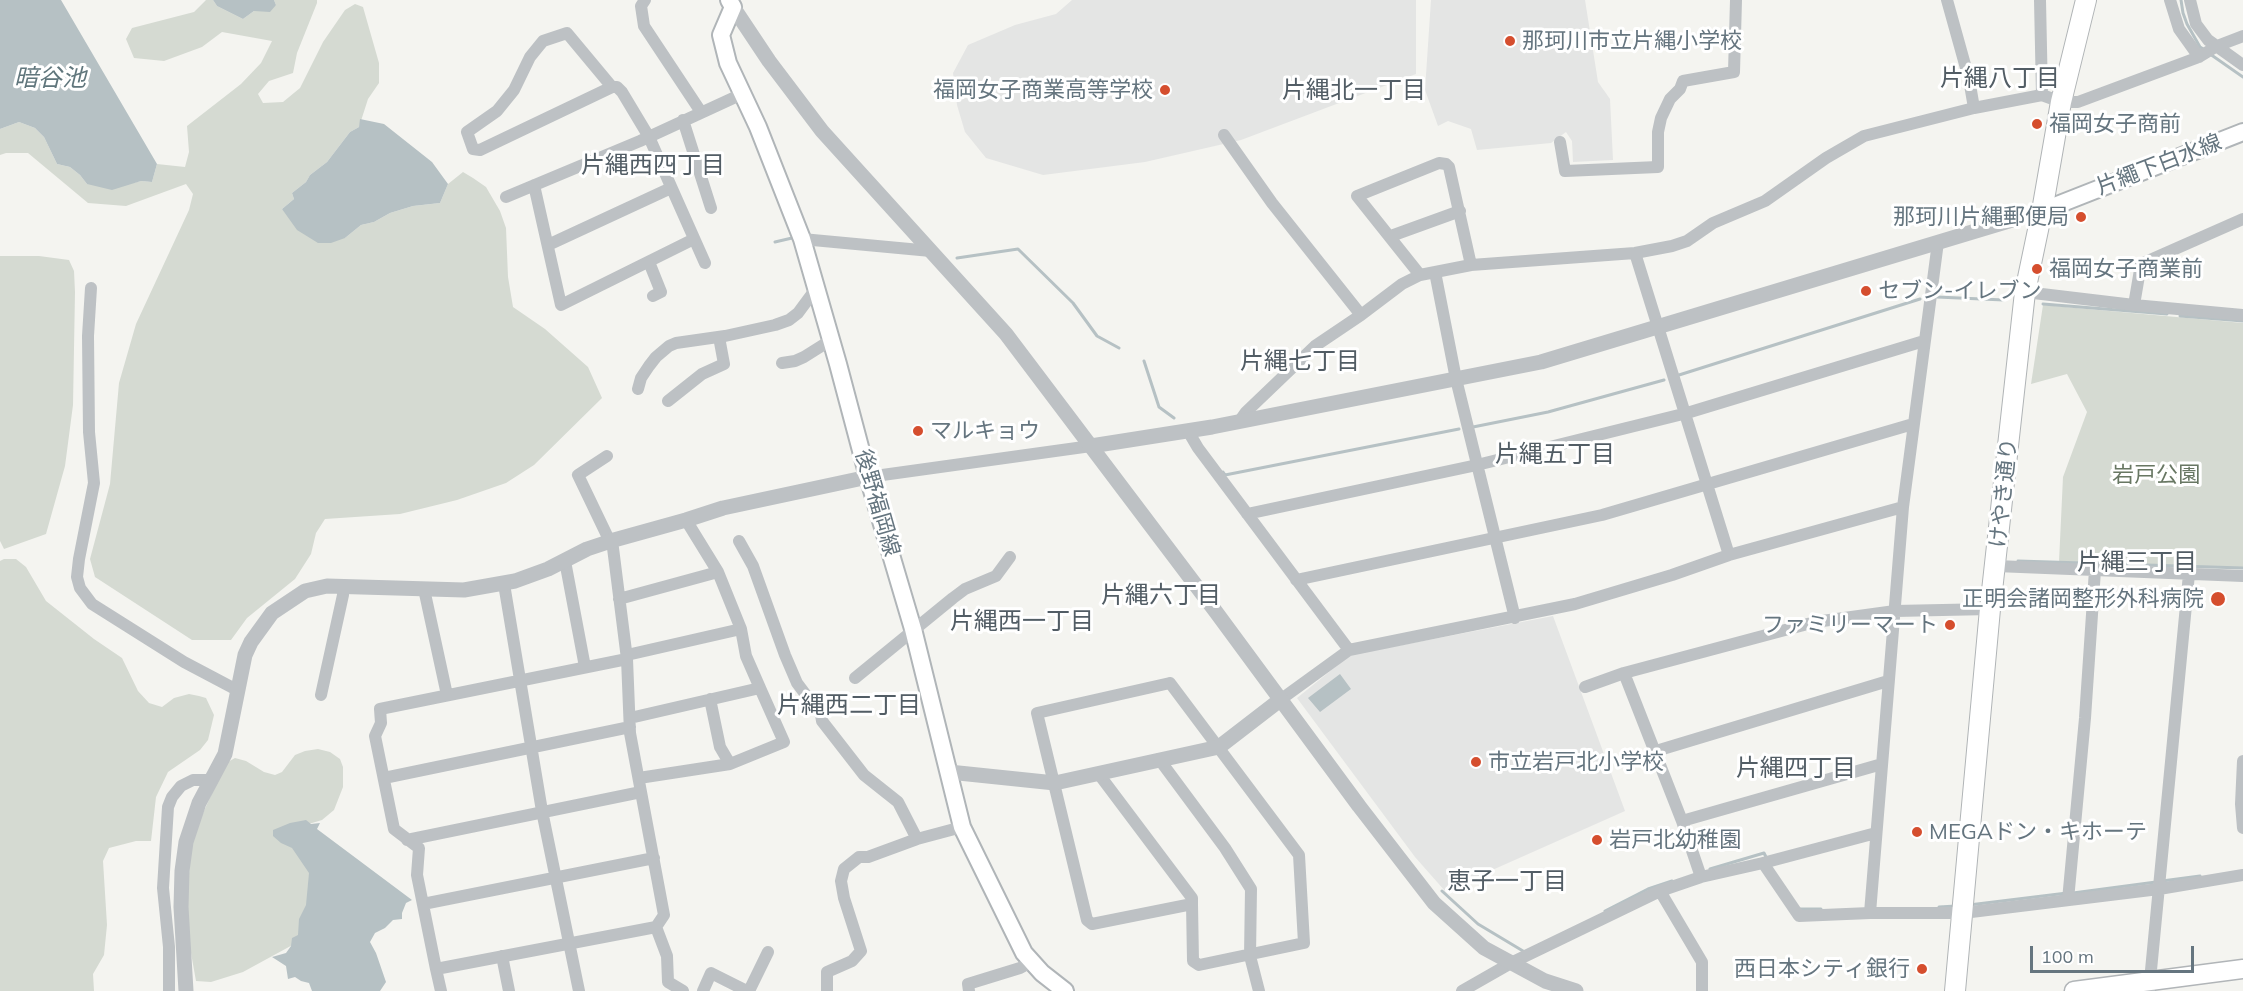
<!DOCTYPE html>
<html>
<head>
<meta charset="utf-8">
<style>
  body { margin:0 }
  #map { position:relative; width:2243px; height:991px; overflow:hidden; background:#f4f4f0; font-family:Mulish,sans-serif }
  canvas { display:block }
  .scale { position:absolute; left:2030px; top:946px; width:164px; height:27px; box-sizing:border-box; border:3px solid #65757f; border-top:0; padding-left:8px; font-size:18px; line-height:21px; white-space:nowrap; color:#65757f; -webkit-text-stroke:4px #fff; paint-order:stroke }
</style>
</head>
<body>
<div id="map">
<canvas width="2243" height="991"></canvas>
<div class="scale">100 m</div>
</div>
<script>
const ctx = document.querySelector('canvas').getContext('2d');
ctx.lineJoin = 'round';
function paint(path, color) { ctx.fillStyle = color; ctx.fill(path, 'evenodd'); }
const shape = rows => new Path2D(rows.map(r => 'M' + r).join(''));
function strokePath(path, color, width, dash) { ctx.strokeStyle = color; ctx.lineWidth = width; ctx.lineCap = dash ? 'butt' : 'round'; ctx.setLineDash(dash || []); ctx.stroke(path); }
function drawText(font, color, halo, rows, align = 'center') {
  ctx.font = font + ' Mulish,"Noto Sans JP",sans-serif'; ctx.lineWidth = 6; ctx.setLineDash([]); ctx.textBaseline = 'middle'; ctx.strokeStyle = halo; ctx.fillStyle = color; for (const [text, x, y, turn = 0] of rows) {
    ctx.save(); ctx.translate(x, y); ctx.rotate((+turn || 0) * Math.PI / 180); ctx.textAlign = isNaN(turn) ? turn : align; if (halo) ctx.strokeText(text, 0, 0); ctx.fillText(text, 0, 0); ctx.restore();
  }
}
paint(shape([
  [1072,0,1416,0,1416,74,1241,140,1145,162,1043,175,986,158,965,132,957,105,953,73,968,45,1015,25,1056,14],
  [1431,0,1585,0,1598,82,1610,99,1613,160,1573,162,1572,141,1566,132,1551,143,1477,150,1471,129,1448,121,1438,126,1425,90],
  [1553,616,1625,811,1445,891,1415,857,1297,698,1350,655]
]), '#e4e5e4');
paint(shape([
  [206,0,213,0,217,6,243,19,254,11,263,10,276,5,274,0,317,0,317,3,297,53,293,73,269,81,258,94,263,103,283,102,300,88,323,42,345,10,355,4,363,7,379,63,379,83,368,99,359,127,350,132,327,162,310,175,306,182,292,193,294,199,282,209,345,238,361,225,374,222,390,213,413,206,440,203,448,184,463,172,473,178,486,187,500,211,506,228,508,277,513,307,545,329,588,367,602,398,534,465,506,483,457,500,400,514,325,519,316,533,311,554,295,579,247,618,231,640,192,640,95,577,90,559,110,484,119,383,136,324,189,210,193,194,186,184,126,206,88,203,28,153,6,153,0,155,0,129,19,122,35,128,44,137,57,164,70,167,80,175,87,184,128,184,141,181,152,182,157,164,185,167,189,152,187,126,241,84,261,63,272,41,222,32,202,47,164,61,134,58,126,39,132,28,194,12],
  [0,256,39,256,69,260,74,271,75,292,73,405,65,466,46,534,4,549,0,541],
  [2043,305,2243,323,2243,568,2059,562,2063,477,2087,412,2067,374,2031,384],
  [4,559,16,559,26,567,46,601,94,639,122,658,138,691,149,703,162,707,174,698,189,694,199,696,206,698,214,715,208,740,200,750,168,772,156,797,151,841,136,841,109,848,103,861,107,925,104,955,93,974,94,991,0,991,0,561],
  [318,749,330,752,340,759,343,767,343,787,334,810,322,820,302,826,311,860,314,888,298,942,243,972,211,982,196,981,186,925,191,839,226,763,235,758,246,761,264,772,275,775,282,772,295,755,305,751]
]), '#d5dad2');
paint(shape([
  [0,0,61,0,157,164,152,182,141,181,112,190,87,184,80,175,70,167,57,164,44,137,35,128,19,122,0,129],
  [213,0,274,0,276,5,270,12,254,11,243,19,217,6],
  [360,119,384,124,432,162,448,184,440,203,413,206,390,213,374,222,361,225,345,238,331,243,318,243,297,230,282,209,294,199,292,193,306,182,310,175,327,162,350,132,359,127],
  [1340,674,1351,689,1320,712,1308,698],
  [306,820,311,824,320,823,317,829,412,900,406,903,402,913,402,919,393,920,385,928,375,933,370,942,376,953,386,982,380,991,312,991,309,983,301,981,295,977,288,979,286,966,272,957,286,953,291,946,292,938,298,935,299,919,306,905,309,873,292,848,281,843,273,836,273,830,290,823]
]), '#b6c1c4');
strokePath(shape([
  [2181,0,2183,13,2187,24,2200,47,2205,50],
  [2210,54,2243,77],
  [775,242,792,238],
  [957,258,1018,249,1073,303,1097,336,1119,348],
  [1937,297,2004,300],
  [2043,304,2167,314],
  [2180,316,2243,321],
  [1144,361,1159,407,1174,418],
  [1679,375,1920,299],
  [1473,427,1548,412,1664,380],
  [1223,472,1225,475,1459,429],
  [2018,561,2243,568],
  [1710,869,1764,853,1767,859],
  [2162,881,2200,876],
  [1442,891,1478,924,1523,951],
  [2073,893,2156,882],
  [1969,905,2067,893],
  [1939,907,1956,906],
  [1798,909,1821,909],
  [1605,911,1648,889,1672,881]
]), '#b6c1c4', 3);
const secondary = shape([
  [729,0,733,7,721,35,728,63,758,127,802,239,838,364,868,477,913,629,962,827,1024,953,1042,973,1065,991],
  [2042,211,2243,132]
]);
const primary = shape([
  [2074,991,2243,969]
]);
const trunk = shape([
  [1955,991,1990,609,2025,292,2042,211,2061,102,2086,0]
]);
strokePath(secondary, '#b0b5b8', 20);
strokePath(primary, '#b1b5b8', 21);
strokePath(trunk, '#b0b4b6', 22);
strokePath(shape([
  [645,0,641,6,644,26,701,112],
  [1947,0,1969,79,1974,108],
  [2040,0,2042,95],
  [2170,0,2179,29,2199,57],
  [2190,0,2196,24,2208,40,2243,65],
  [612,87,480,150,473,149,467,132,497,111,514,90,530,57,543,41,567,33,612,87,617,87,622,92,649,137,705,263],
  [683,120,711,208],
  [1224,135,1272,203,1361,315],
  [1560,142,1565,171,1658,167,1658,132,1661,118,1670,99,1680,89,1683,81,1734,72,1736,0],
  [534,185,561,305,694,239],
  [506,197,640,141,742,94],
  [1391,236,1460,211],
  [802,239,931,251],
  [1938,242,1903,507,1870,913,1963,913,2159,889,2243,875],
  [548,245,671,188],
  [1635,253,1729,555],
  [649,262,661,292,653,296],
  [1435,272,1456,379,1515,618],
  [1420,275,1357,196,1439,163,1446,164,1449,167,1471,265],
  [91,288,88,336,89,432,94,483,79,559,77,577,80,588,92,604,184,662,237,690],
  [2025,292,2134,305,2243,315],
  [2134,305,2141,264,2243,219],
  [782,363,795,361,804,357,831,340],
  [638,389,641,378,649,366,656,357,669,346,676,343,725,336,775,325,789,320,798,313,815,290],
  [668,401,702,374,724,364,719,337],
  [1239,422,1246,412,1315,346,1361,315,1402,284,1420,275,1471,265,1635,253,1672,246,1687,241,1713,223,1765,201,1826,158,1864,136,1974,108,2042,95,2061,102,2078,102,2199,57,2217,46,2243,36],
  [1188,431,1198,448,1349,650],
  [868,477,1091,446],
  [1247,514,1477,465,1687,413,1924,341],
  [739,541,753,566,785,655,797,683,821,715,822,721,864,775,898,802,917,839],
  [565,561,585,667],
  [1996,566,2243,576],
  [1296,580,1602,515,1913,424],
  [504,584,542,811,579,991],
  [424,589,447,695],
  [619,599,718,572],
  [627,655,741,629],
  [1624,673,1682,821,1701,877],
  [855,678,953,598,965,589,996,576,1010,557],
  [1170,683,1299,855,1304,943,1199,965,1193,961,1192,904,1092,924,1087,920,1037,713,1170,683],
  [1585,687,1624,673,1815,622,1895,611,1990,609],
  [321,695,343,595,343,586],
  [710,699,720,747,730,764,784,742,760,688],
  [1280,700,1349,650,1575,604,1672,575,1729,555,1903,507],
  [630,718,760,688,746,656,741,629,718,572,686,520],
  [1656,751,1888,681],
  [1159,759,1225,848,1251,889,1250,956,1259,991],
  [2243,761,2241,804,2243,828],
  [1098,773,1192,898,1192,904],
  [384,778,630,727],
  [639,778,730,764],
  [1682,821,1882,764],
  [407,840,641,792],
  [1763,863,1799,916,1870,913],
  [1660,891,1701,877,1763,863,1876,833],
  [2068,900,2085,718,2095,570],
  [423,904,654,858],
  [656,927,667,956,668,982,683,991],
  [502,956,509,991],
  [436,969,417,875,419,848,394,829,375,736,381,723,380,709,627,659],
  [169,991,169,947,163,888,168,807,172,797,181,786,193,780,211,780],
  [441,991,436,969,656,927,664,915,630,733,627,659,613,548,578,475,607,456],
  [703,991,711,973,747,991],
  [749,991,768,952],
  [827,991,827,972,852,961,861,951,844,898,841,881,844,869,859,857,868,857,917,839,962,827],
  [969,991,968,984,1020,968,1031,962],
  [1462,991,1511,963,1660,891,1702,962,1702,991],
  [2149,991,2189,574]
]), '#bdc1c4', 12);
strokePath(shape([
  [733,7,769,61,822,131,1006,334,1216,612,1359,806,1434,903,1484,948,1545,981,1576,991],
  [1091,446,1212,427,1541,362,2042,211],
  [949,772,1055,783,1219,747,1280,700],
  [186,991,181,907,182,871,186,842,199,803,225,754,245,655,251,642,272,613,305,591,327,586,464,590,515,581,548,569,587,549,614,540,686,520,723,508,868,477]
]), '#bdc1c4', 15);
strokePath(secondary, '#fff', 16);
strokePath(primary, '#fff', 18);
strokePath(trunk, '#fff', 20);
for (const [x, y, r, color] of [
  [1510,41,6,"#d54e2e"],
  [1165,90,6,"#d54e2e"],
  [2037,124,6,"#d54e2e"],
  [2081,217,6,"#d54e2e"],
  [2037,269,6,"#d54e2e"],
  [1866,291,6,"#d54e2e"],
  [918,431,6,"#d54e2e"],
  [2218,599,8,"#d54e2e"],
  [1950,625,6,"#d54e2e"],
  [1476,762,6,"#d54e2e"],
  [1917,832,6,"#d54e2e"],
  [1597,840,6,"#d54e2e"],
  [1922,969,6,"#d54e2e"]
]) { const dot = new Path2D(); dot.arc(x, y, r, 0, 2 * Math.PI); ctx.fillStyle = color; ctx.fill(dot); strokePath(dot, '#fff', 2); }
drawText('22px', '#65757f', '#fff', [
  ["那珂川市立片縄小学校",1522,41],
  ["福岡女子商業高等学校",1153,90,"right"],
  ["福岡女子商前",2049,124],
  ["那珂川片縄郵便局",2069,217,"right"],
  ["福岡女子商業前",2049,269],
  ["セブン-イレブン",1878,291],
  ["マルキョウ",930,431],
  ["正明会諸岡整形外科病院",2204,599,"right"],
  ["ファミリーマート",1938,625,"right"],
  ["市立岩戸北小学校",1488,762],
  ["MEGAドン・キホーテ",1929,832],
  ["岩戸北幼稚園",1609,840],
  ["西日本シティ銀行",1910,969,"right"]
], 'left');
drawText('22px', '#65757f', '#fff', [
  ["片繩下白水線",2159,165,-21],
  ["けやき通り",2004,493,-84],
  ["後野福岡線",877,503,74]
]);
drawText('22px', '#687763', '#fff', [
  ["岩戸公園",2156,475]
]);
drawText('italic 24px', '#60767c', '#fff', [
  ["暗谷池",50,79]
]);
drawText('24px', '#525d65', '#fff', [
  ["片縄八丁目",2000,79],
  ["片縄北一丁目",1354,91],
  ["片縄西四丁目",653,166],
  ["片縄七丁目",1300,362],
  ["片縄五丁目",1555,455],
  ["片縄三丁目",2137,563],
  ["片縄六丁目",1161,596],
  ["片縄西一丁目",1022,622],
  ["片縄西二丁目",849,706],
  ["片縄四丁目",1796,769],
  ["恵子一丁目",1507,882]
]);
</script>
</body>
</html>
